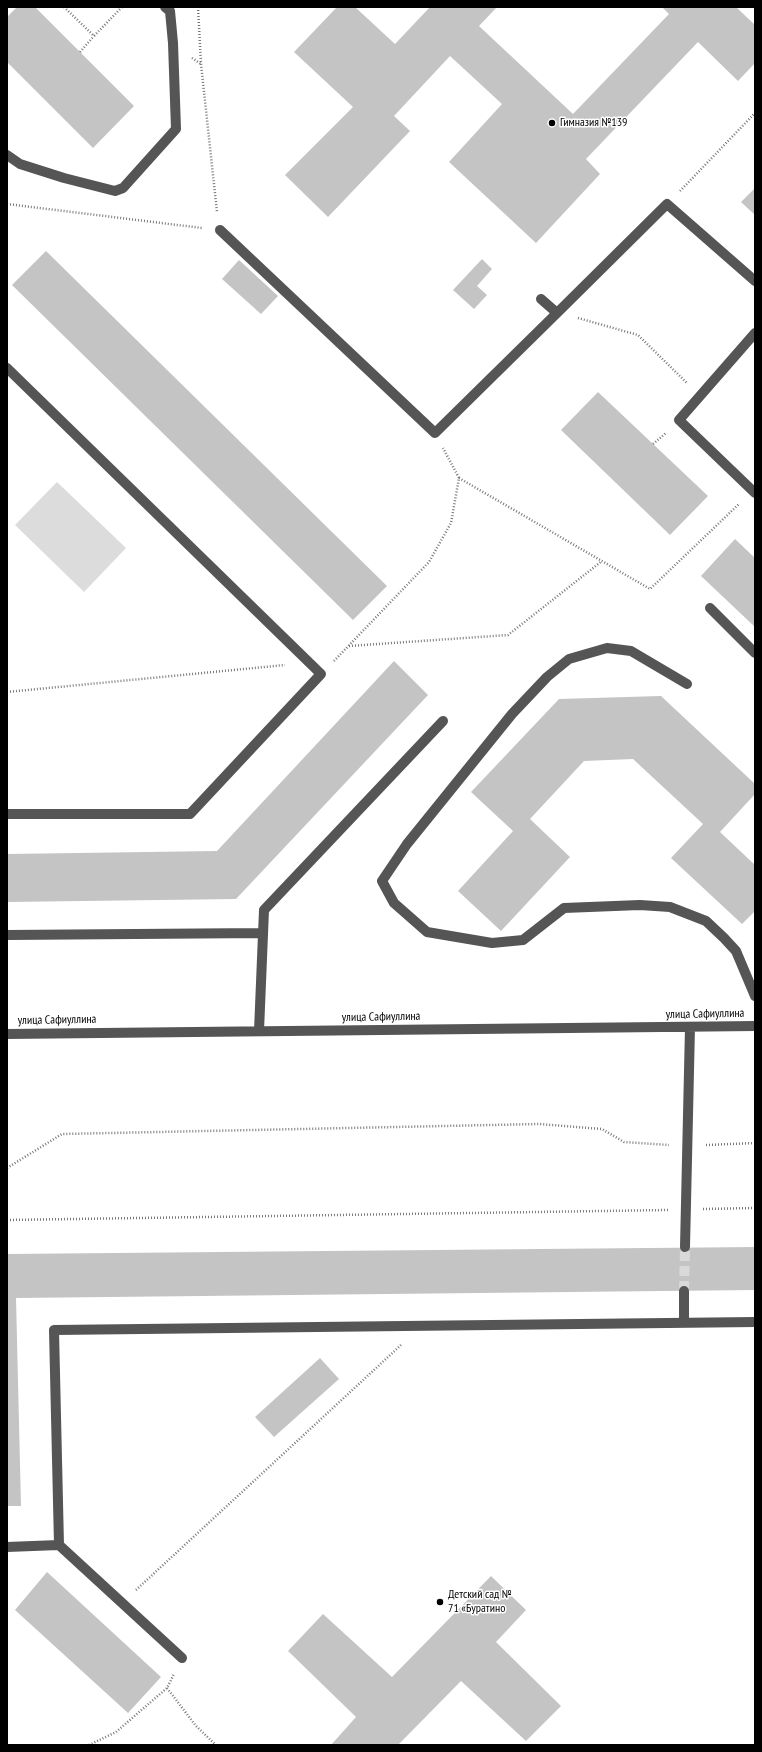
<!DOCTYPE html>
<html>
<head>
<meta charset="utf-8">
<style>
  body { margin:0 }
  #map { position:relative; width:762px; height:1752px; overflow:hidden; background:#fff; font-family:"PT Sans Narrow",sans-serif }
  canvas { display:block }
  .frame { position:absolute; inset:0; border:8px solid #000; pointer-events:none }
</style>
</head>
<body>
<div id="map">
<canvas width="762" height="1752"></canvas>
<div class="frame"></div>
</div>
<script>
const ctx = document.querySelector('canvas').getContext('2d');
ctx.lineJoin = 'round';
function paint(path, color) { ctx.fillStyle = color; ctx.fill(path, 'evenodd'); }
const shape = rows => new Path2D(rows.map(r => 'M' + r).join(''));
function strokePath(path, color, width, dash) { ctx.strokeStyle = color; ctx.lineWidth = width; ctx.lineCap = dash ? 'butt' : 'round'; ctx.setLineDash(dash || []); ctx.stroke(path); }
function drawText(font, color, halo, rows, align = 'center') {
  ctx.font = font + ' "PT Sans Narrow",sans-serif'; ctx.lineWidth = 3; ctx.setLineDash([]); ctx.textBaseline = 'middle'; ctx.strokeStyle = halo; ctx.fillStyle = color; for (const [text, x, y, turn = 0] of rows) {
    ctx.save(); ctx.translate(x, y); ctx.rotate((+turn || 0) * Math.PI / 180); ctx.textAlign = isNaN(turn) ? turn : align; if (halo) ctx.strokeText(text, 0, 0); ctx.fillText(text, 0, 0); ctx.restore();
  }
}
paint(shape([
  [57,482,126,548,84,592,15,525]
]), '#dcdcdc');
paint(shape([
  [17,7,35,7,134,106,93,148,7,62,7,17],
  [337,7,355,7,395,44,430,7,497,7,479,26,573,114,669,14,662,7,736,7,755,25,755,63,738,81,698,42,586,159,600,174,536,243,449,162,502,104,450,56,394,116,410,131,328,217,285,175,353,107,294,52],
  [755,188,755,215,741,202],
  [46,251,387,586,353,620,12,285],
  [482,259,492,269,477,286,487,295,474,309,453,290],
  [239,260,278,296,261,314,222,279],
  [598,392,708,496,670,535,561,430],
  [735,539,755,558,755,627,701,576],
  [394,661,428,695,236,899,7,902,7,854,217,851],
  [661,696,755,784,755,794,720,832,755,865,755,911,742,924,671,858,703,824,633,759,584,761,530,819,570,857,501,931,458,891,513,831,471,792,559,699],
  [755,1247,755,1290,16,1298,21,1506,7,1506,7,1254],
  [320,1358,339,1379,274,1437,255,1417],
  [47,1572,161,1677,128,1713,15,1610],
  [491,1576,526,1610,496,1642,561,1706,526,1741,461,1681,398,1745,331,1745,356,1717,288,1651,323,1614,392,1677]
]), '#c4c4c4');
strokePath(shape([
  [684,1291,685,1247]
]), '#d9d9d9', 10, [10, 5]);
strokePath(shape([
  [64,7,94,36,122,7],
  [198,7,201,64,217,212],
  [80,52,94,36],
  [192,58,201,64],
  [680,191,755,113],
  [7,204,202,228],
  [578,318,638,335,687,383],
  [653,444,666,433],
  [459,478,650,589,739,504],
  [349,646,508,635,602,561],
  [334,661,429,562,451,523,459,478,443,448],
  [7,692,285,665],
  [706,1145,755,1143],
  [7,1168,62,1134,539,1124,602,1129,624,1142,669,1145],
  [703,1209,755,1208],
  [7,1220,668,1210],
  [136,1590,401,1345],
  [167,1688,196,1726,216,1745],
  [89,1745,116,1732,167,1688,174,1674]
]), '#777', 2.5, [1, 2]);
strokePath(shape([
  [7,155,20,164,64,178,115,191,123,188,176,129,173,43,170,11,165,7],
  [220,230,435,433,557,313],
  [541,299,557,313,667,204,755,281],
  [755,333,679,420,755,493],
  [7,368,321,674,190,814,7,814],
  [710,608,755,653],
  [687,684,631,651,607,648,569,659,547,677,512,714,407,844,382,881,394,903,427,932,492,943,523,940,564,908,640,905,670,907,706,921,724,938,736,951,755,996],
  [7,935,263,933],
  [259,1031,264,910,443,721],
  [7,1034,755,1026],
  [685,1247,690,1027],
  [684,1323,684,1291],
  [59,1545,182,1658],
  [7,1547,59,1545,54,1330,755,1322]
]), '#555', 10);
for (const [x, y, r, color] of [
  [552,123,4,"#000"],
  [440,1602,4,"#000"]
]) { const dot = new Path2D(); dot.arc(x, y, r, 0, 2 * Math.PI); ctx.fillStyle = color; ctx.fill(dot); strokePath(dot, '#fff', 1.5); }
drawText('12px', '#000', '#fff', [
  ["Гимназия №139",560,123],
  ["Детский сад №",448,1595],
  ["71 «Буратино",448,1609]
], 'left');
drawText('12px', '#000', '#fff', [
  ["улица Сафиуллина",705,1014,-1],
  ["улица Сафиуллина",381,1017,-1],
  ["улица Сафиуллина",57,1020,-1]
]);
</script>
</body>
</html>
